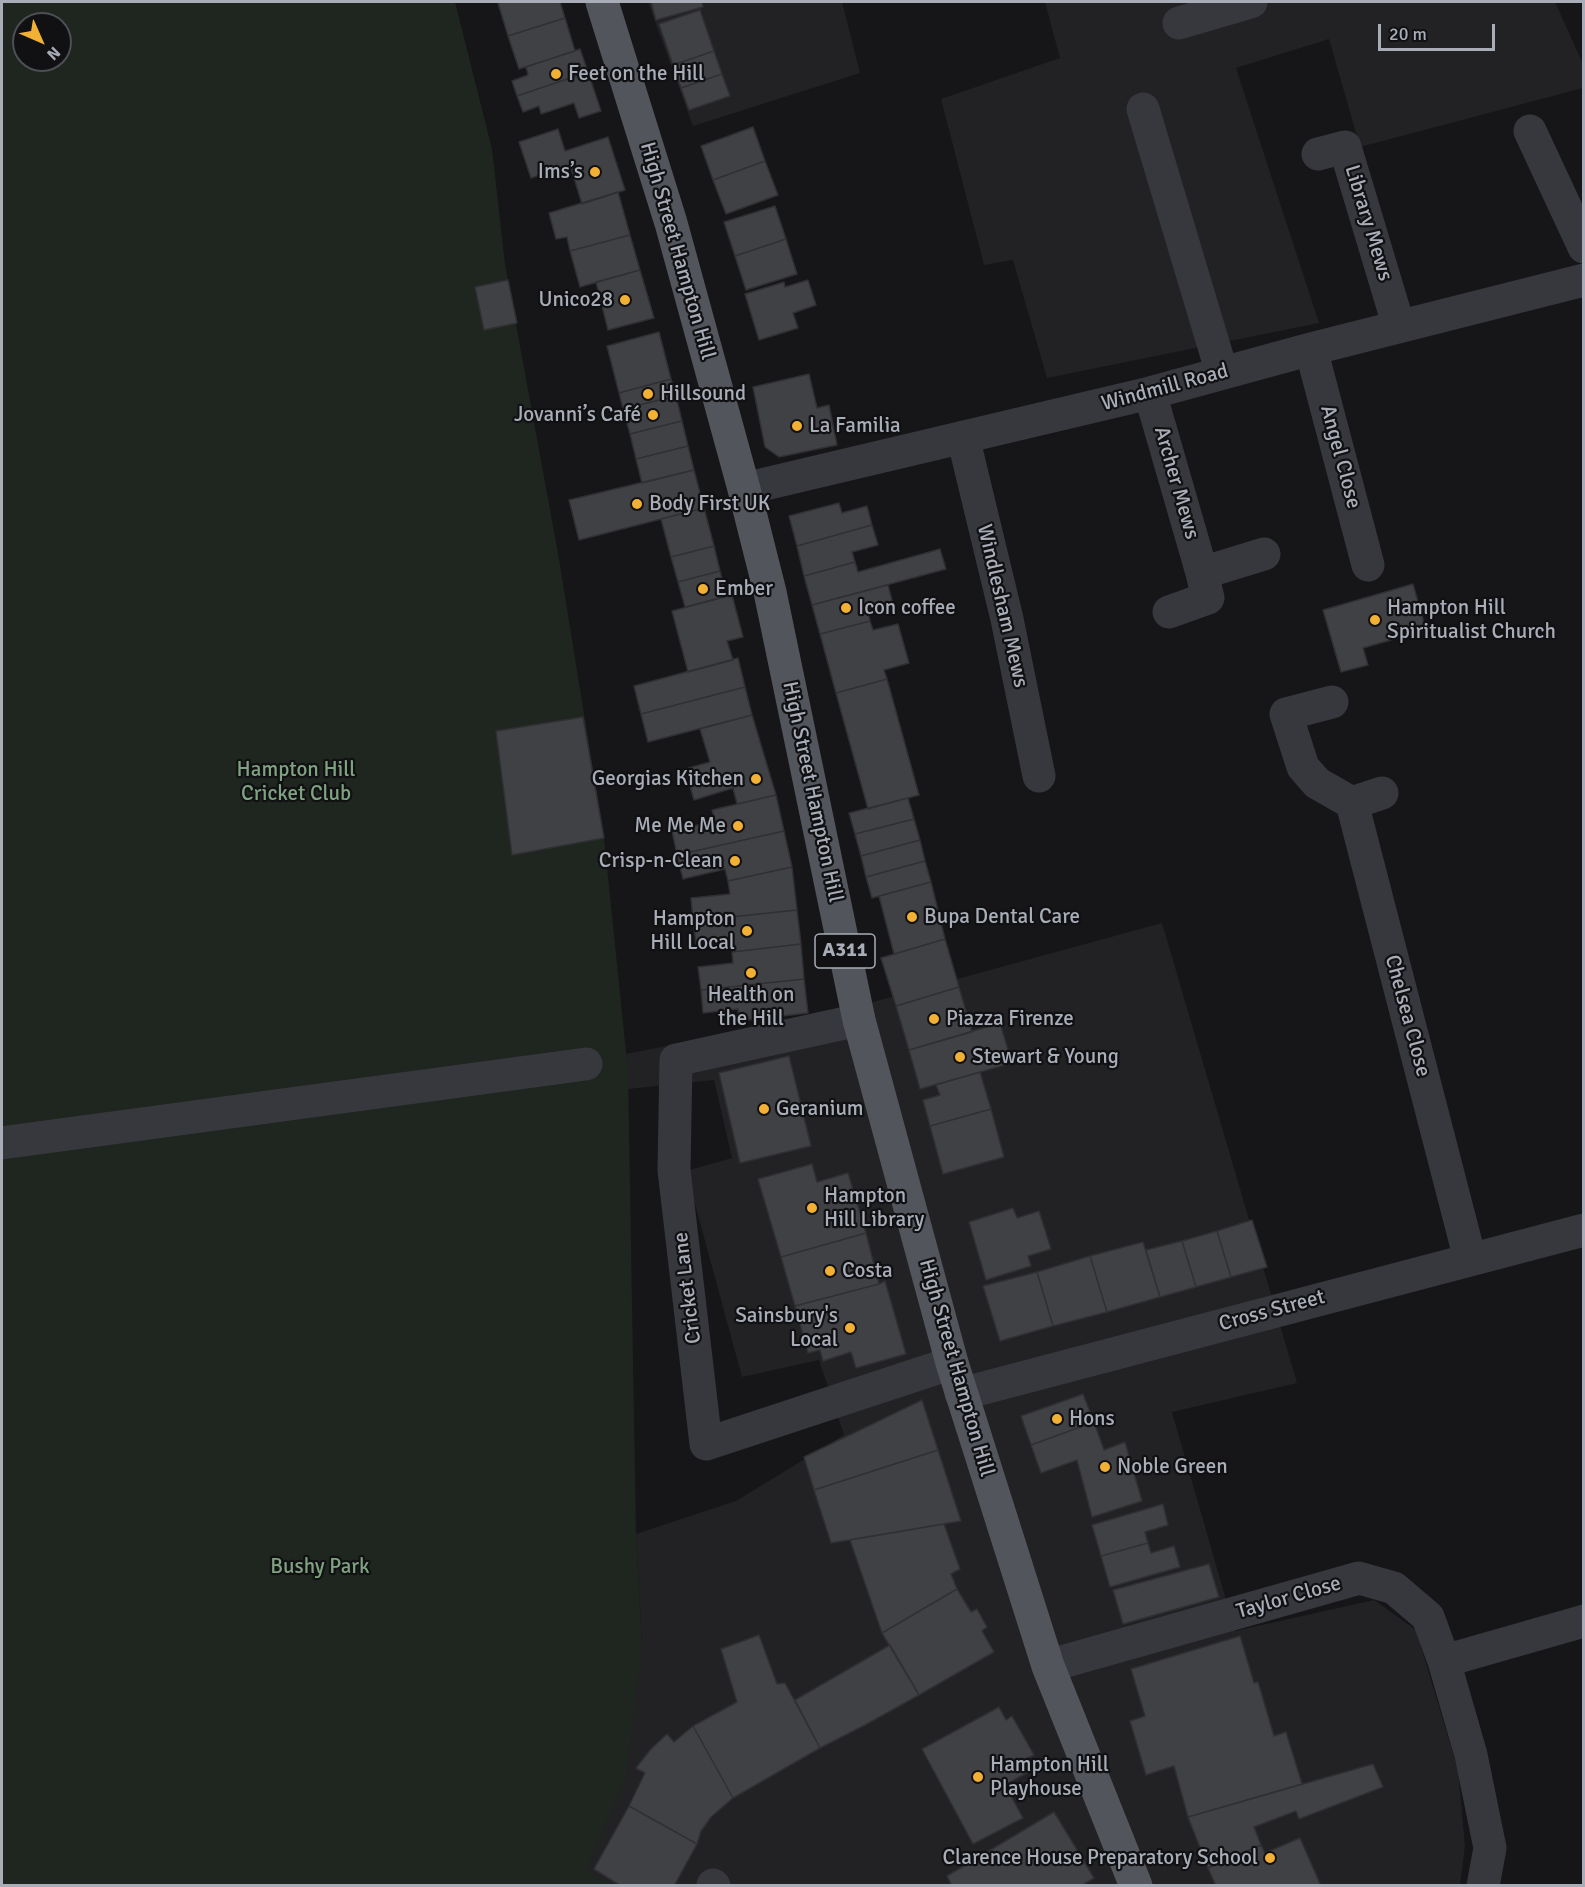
<!DOCTYPE html>
<html>
<head>
<meta charset="utf-8">
<style>
  body { margin:0 }
  #map { position:relative; width:1585px; height:1887px; overflow:hidden; background:#161618; font-family:Signika,sans-serif }
  canvas { display:block }
  .frame { position:absolute; inset:0; border:3px solid #a8adb8; pointer-events:none }
  .north { position:absolute; left:12px; top:12px; width:60px; height:60px; box-sizing:border-box; background:#111113; border:2px solid #4d4f55; border-radius:50%; rotate:135deg; font-size:16px; font-weight:700; line-height:24px; text-align:center; color:#a8adb8 }
  .north::after { content:''; display:block; margin:auto; width:21px; height:27px; background:#f2b134; clip-path:polygon(50% 0,100% 100%,50% 72%,0 100%) }
  .scale { position:absolute; left:1378px; top:24px; width:117px; height:27px; box-sizing:border-box; border:3px solid #a8adb8; border-top:0; padding-left:8px; font-size:18px; line-height:21px; white-space:nowrap; color:#a8adb8; -webkit-text-stroke:4px #111113; paint-order:stroke }
</style>
</head>
<body>
<div id="map">
<canvas width="1585" height="1887"></canvas>
<div class="frame"></div>
<div class="north">N</div>
<div class="scale">20 m</div>
</div>
<script>
const ctx = document.querySelector('canvas').getContext('2d');
ctx.lineJoin = 'round';
function paint(path, color) { ctx.fillStyle = color; ctx.fill(path, 'evenodd'); }
const shape = rows => new Path2D(rows.map(r => 'M' + r).join(''));
function strokePath(path, color, width, dash) { ctx.strokeStyle = color; ctx.lineWidth = width; ctx.lineCap = dash ? 'butt' : 'round'; ctx.setLineDash(dash || []); ctx.stroke(path); }
function drawText(font, color, halo, rows, align = 'center') {
  ctx.font = font + ' Signika,sans-serif'; ctx.lineWidth = 4.5; ctx.setLineDash([]); ctx.textBaseline = 'middle'; ctx.strokeStyle = halo; ctx.fillStyle = color; for (const [text, x, y, turn = 0] of rows) {
    ctx.save(); ctx.translate(x, y); ctx.rotate((+turn || 0) * Math.PI / 180); ctx.textAlign = isNaN(turn) ? turn : align; if (halo) ctx.strokeText(text, 0, 0); ctx.fillText(text, 0, 0); ctx.restore();
  }
}
paint(shape([
  [648,2,842,2,860,73,693,126],
  [1045,2,1555,2,1583,64,1583,88,1360,147,1329,39,1236,68,1319,323,1047,378,1013,260,984,265,941,99,1060,58],
  [1162,923,1297,1383,1172,1412,1235,1631,1374,1600,1416,1630,1458,1770,1465,1846,1460,1885,568,1886,642,1646,636,1534,736,1501,844,1435,819,1360,742,1377,686,1171,732,1158,714,1080,628,1089,626,1054,840,1011]
]), '#222225');
paint(shape([
  [2,2,455,2,492,149,505,264,559,559,604,838,628,1071,636,1534,642,1646,626,1775,586,1870,609,1885,2,1886],
  [24,24,60,24,60,60,24,60]
]), '#1e261f');
const building = shape([
  [501,2,560,2,565,18,508,36,498,3,501,2],
  [651,2,702,2,703,7,656,20,651,2],
  [700,10,714,51,673,65,659,24,700,10],
  [565,18,575,51,519,69,508,36,565,18],
  [580,49,588,72,517,96,512,81,528,75,526,67,580,49],
  [714,51,722,74,681,88,673,65,714,51],
  [588,72,601,111,579,118,574,103,541,114,539,106,523,112,517,96,588,72],
  [722,74,730,96,689,110,681,88,722,74],
  [753,127,765,161,713,180,701,146,753,127],
  [558,129,565,151,608,137,625,190,582,204,570,165,531,178,519,142,558,129],
  [765,161,778,195,726,214,713,180,765,161],
  [618,192,630,235,570,251,567,237,556,239,549,213,618,192],
  [775,206,786,239,735,256,724,222,775,206],
  [630,235,640,270,580,287,570,251,630,235],
  [786,239,797,274,746,290,735,256,786,239],
  [640,270,654,318,608,330,596,282,640,270],
  [508,280,517,323,484,330,475,287,508,280],
  [808,280,816,305,793,313,798,328,759,340,745,294,784,282,785,287,808,280],
  [659,332,671,379,619,393,607,346,659,332],
  [809,374,817,408,829,405,837,445,779,457,765,447,753,387,809,374],
  [671,379,676,396,623,409,619,393,671,379],
  [676,396,682,421,630,434,623,409,676,396],
  [682,421,688,446,636,459,630,434,682,421],
  [688,446,694,470,642,483,636,459,688,446],
  [694,470,704,508,579,540,569,500,694,470],
  [839,503,842,513,867,506,872,525,797,546,789,516,839,503],
  [704,508,714,546,671,557,661,519,704,508],
  [872,525,878,545,852,552,855,562,804,576,797,546,872,525],
  [714,546,720,571,678,582,671,557,714,546],
  [940,549,946,569,812,605,804,576,855,562,858,572,940,549],
  [720,571,727,596,685,607,678,582,720,571],
  [1413,584,1426,630,1363,648,1368,665,1341,672,1323,610,1413,584],
  [888,585,893,604,868,611,870,621,820,634,812,605,888,585],
  [732,595,743,637,727,641,733,660,688,672,672,611,732,595],
  [870,621,873,630,898,624,909,663,884,670,887,679,836,693,820,634,870,621],
  [738,658,745,687,641,714,634,686,738,658],
  [887,679,919,795,868,809,836,693,887,679],
  [745,687,752,715,648,742,641,714,745,687],
  [752,715,776,795,737,804,733,788,694,800,685,769,710,762,700,729,752,715],
  [583,717,604,838,512,855,496,731,583,717],
  [776,795,784,831,677,855,672,831,715,821,712,810,776,795],
  [908,798,914,819,855,834,849,813,908,798],
  [914,819,920,840,861,856,855,834,914,819],
  [784,831,792,867,728,881,725,869,683,879,677,855,784,831],
  [920,840,925,861,866,877,861,856,920,840],
  [925,861,931,882,872,898,866,877,925,861],
  [792,867,797,910,693,921,691,898,730,894,728,881,792,867],
  [931,882,945,939,894,954,879,896,931,882],
  [797,910,801,944,732,952,730,941,696,944,693,921,797,910],
  [945,939,959,987,896,1006,881,958,945,939],
  [801,944,804,979,701,990,698,967,733,963,732,952,801,944],
  [804,979,808,1013,739,1021,738,1009,703,1013,701,990,804,979],
  [959,987,972,1032,909,1050,896,1006,959,987],
  [1000,1023,1012,1063,920,1089,909,1050,1000,1023],
  [789,1056,811,1146,740,1163,719,1073,789,1056],
  [980,1072,991,1109,930,1126,923,1100,940,1095,936,1085,980,1072],
  [991,1109,1004,1157,943,1174,930,1126,991,1109],
  [812,1164,817,1182,848,1173,866,1233,781,1257,758,1179,812,1164],
  [1013,1208,1017,1218,1039,1211,1051,1249,1028,1256,1031,1266,986,1280,969,1222,1013,1208],
  [1252,1220,1267,1267,1231,1277,1217,1231,1252,1220],
  [1217,1231,1231,1277,1196,1287,1182,1241,1217,1231],
  [866,1233,879,1284,795,1306,781,1257,866,1233],
  [1182,1241,1196,1287,1160,1297,1146,1250,1182,1241],
  [1143,1242,1160,1297,1107,1312,1090,1256,1143,1242],
  [1090,1256,1107,1312,1053,1326,1037,1272,1090,1256],
  [1037,1272,1053,1326,1000,1341,983,1286,1037,1272],
  [885,1281,906,1354,856,1368,851,1352,823,1361,820,1350,808,1353,795,1306,879,1284,885,1281],
  [1083,1394,1094,1422,1031,1445,1021,1416,1083,1394],
  [922,1400,938,1450,814,1490,804,1457,922,1400],
  [1094,1422,1104,1450,1125,1442,1142,1501,1092,1517,1077,1460,1041,1473,1031,1445,1094,1422],
  [938,1450,961,1521,831,1543,814,1490,938,1450],
  [1163,1504,1168,1525,1145,1532,1148,1543,1101,1556,1092,1525,1163,1504],
  [944,1524,960,1569,951,1574,957,1589,882,1633,850,1540,944,1524],
  [1148,1543,1151,1553,1174,1546,1180,1567,1110,1587,1101,1556,1148,1543],
  [1209,1564,1219,1597,1123,1624,1113,1590,1209,1564],
  [957,1589,971,1612,977,1609,987,1627,982,1631,994,1652,919,1695,882,1633,957,1589],
  [759,1635,777,1684,785,1683,820,1748,733,1798,693,1726,737,1702,721,1649,759,1635],
  [1240,1636,1254,1683,1258,1682,1274,1736,1286,1732,1302,1784,1188,1817,1174,1766,1146,1775,1130,1721,1145,1716,1131,1669,1240,1636],
  [890,1645,919,1695,865,1725,820,1748,795,1700,890,1645],
  [999,1707,1006,1720,1012,1716,1034,1755,1026,1759,1032,1770,1005,1785,1023,1818,973,1844,922,1749,999,1707],
  [693,1726,733,1798,711,1817,701,1831,697,1844,629,1806,645,1773,636,1768,651,1749,667,1734,674,1742,693,1726],
  [1373,1764,1383,1787,1299,1819,1296,1811,1254,1827,1261,1845,1208,1868,1188,1817,1373,1764],
  [629,1806,697,1844,674,1886,621,1886,594,1869,629,1806],
  [1054,1812,1094,1878,1081,1886,952,1886,947,1876,1054,1812],
  [1300,1838,1321,1886,1216,1886,1208,1868,1261,1845,1265,1853,1300,1838]
]);
paint(building, '#404145');
strokePath(building, '#303034', 1.5);
strokePath(shape([
  [1179,23,1251,2],
  [1143,109,1222,373],
  [1530,131,1584,247],
  [1318,154,1345,147,1399,327],
  [1311,349,1368,565],
  [1150,393,1202,573],
  [963,437,1007,619,1039,776],
  [744,489,1150,393,1311,349,1584,280],
  [1169,612,1208,598,1202,573,1264,554],
  [1332,702,1286,714,1303,767,1317,783,1352,803],
  [1382,793,1352,803,1470,1259],
  [859,1020,676,1060,674,1170,706,1444,952,1363],
  [2,1143,586,1064],
  [961,1394,1584,1230],
  [1444,1661,1584,1621],
  [1048,1666,1359,1578,1394,1588,1428,1617,1444,1661,1471,1755,1490,1848,1483,1886],
  [713,1885,714,1886]
]), '#37383d', 33);
strokePath(shape([
  [602,2,671,223,744,489,770,592,859,1020,952,1363,1048,1666,1136,1886]
]), '#53555c', 33);
for (const [x, y, r, color] of [
  [556,74,6,"#f2b134"],
  [595,172,6,"#f2b134"],
  [625,300,6,"#f2b134"],
  [648,394,6,"#f2b134"],
  [653,415,6,"#f2b134"],
  [797,426,6,"#f2b134"],
  [637,504,6,"#f2b134"],
  [703,589,6,"#f2b134"],
  [846,608,6,"#f2b134"],
  [1375,620,6,"#f2b134"],
  [756,779,6,"#f2b134"],
  [738,826,6,"#f2b134"],
  [735,861,6,"#f2b134"],
  [912,917,6,"#f2b134"],
  [747,931,6,"#f2b134"],
  [751,973,6,"#f2b134"],
  [934,1019,6,"#f2b134"],
  [960,1057,6,"#f2b134"],
  [764,1109,6,"#f2b134"],
  [812,1208,6,"#f2b134"],
  [830,1271,6,"#f2b134"],
  [850,1328,6,"#f2b134"],
  [1057,1419,6,"#f2b134"],
  [1105,1467,6,"#f2b134"],
  [978,1777,6,"#f2b134"],
  [1270,1858,6,"#f2b134"]
]) { const dot = new Path2D(); dot.arc(x, y, r, 0, 2 * Math.PI); ctx.fillStyle = color; ctx.fill(dot); strokePath(dot, '#111113', 2); }
for (const [x, y, w] of [
  [845,951,60]
]) { const box = new Path2D(); box.roundRect(x - w / 2, y - 17, w, 34, 4.5); ctx.fillStyle = '#111113'; ctx.fill(box); strokePath(box, '#a8adb8', 1.5); }
drawText('bold 20px', '#a8adb8', null, [
  ["A311",845,951]
]);
drawText('21px', '#a8adb8', '#111113', [
  ["Feet on the Hill",568,74],
  ["Ims’s",583,172,"right"],
  ["Unico28",613,300,"right"],
  ["Hillsound",660,394],
  ["Jovanni’s Café",641,415,"right"],
  ["La Familia",809,426],
  ["Body First UK",649,504],
  ["Ember",715,589],
  ["Icon coffee",858,608],
  ["Hampton Hill",1387,608],
  ["Spiritualist Church",1387,632],
  ["Georgias Kitchen",744,779,"right"],
  ["Me Me Me",726,826,"right"],
  ["Crisp-n-Clean",723,861,"right"],
  ["Bupa Dental Care",924,917],
  ["Hampton",735,919,"right"],
  ["Hill Local",735,943,"right"],
  ["Health on",751,995,"center"],
  ["the Hill",751,1019,"center"],
  ["Piazza Firenze",946,1019],
  ["Stewart & Young",972,1057],
  ["Geranium",776,1109],
  ["Hampton",824,1196],
  ["Hill Library",824,1220],
  ["Costa",842,1271],
  ["Sainsbury's",838,1316,"right"],
  ["Local",838,1340,"right"],
  ["Hons",1069,1419],
  ["Noble Green",1117,1467],
  ["Hampton Hill",990,1765],
  ["Playhouse",990,1789],
  ["Clarence House Preparatory School",1258,1858,"right"]
], 'left');
drawText('21px', '#a8adb8', '#111113', [
  ["Library Mews",1368,223,73],
  ["High Street Hampton Hill",677,251,74],
  ["Windmill Road",1165,388,-15],
  ["Angel Close",1340,457,75],
  ["Archer Mews",1176,483,74],
  ["Windlesham Mews",1002,606,77],
  ["High Street Hampton Hill",812,792,78],
  ["Chelsea Close",1407,1016,75],
  ["Cricket Lane",688,1288,-97],
  ["Cross Street",1272,1311,-15],
  ["High Street Hampton Hill",956,1368,74],
  ["Taylor Close",1289,1598,-16]
]);
drawText('21px', '#7fa381', '#111113', [
  ["Hampton Hill",296,770],
  ["Cricket Club",296,794],
  ["Bushy Park",320,1567]
]);
</script>
</body>
</html>
